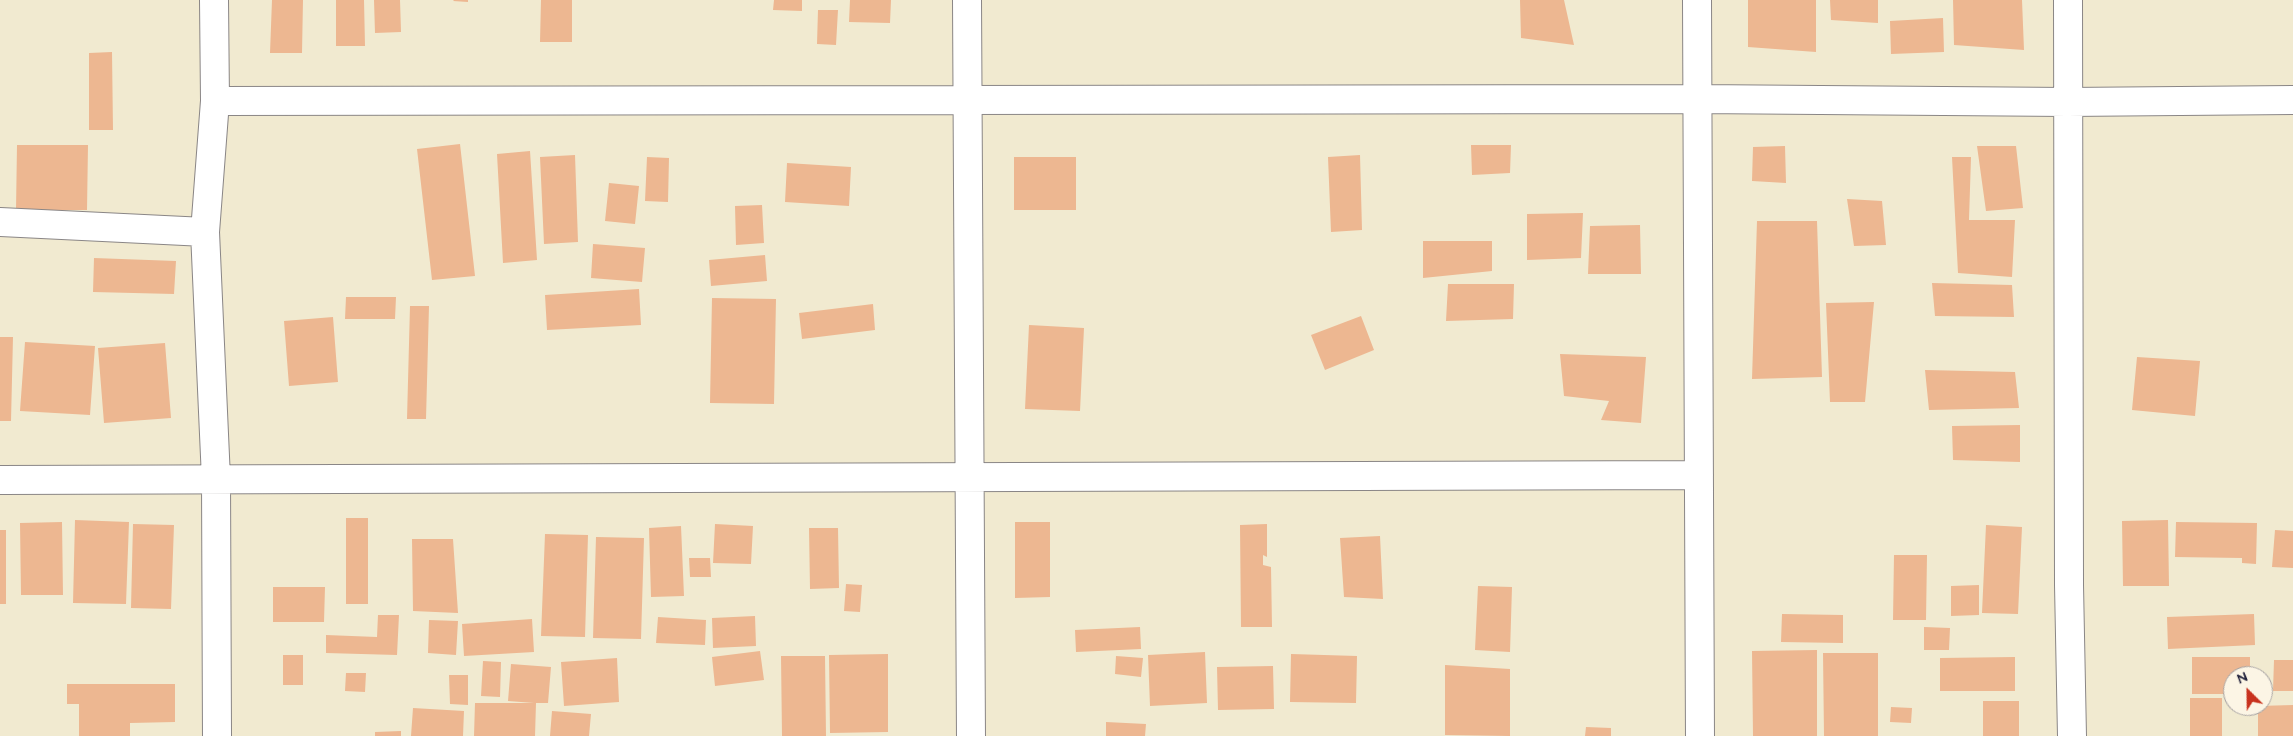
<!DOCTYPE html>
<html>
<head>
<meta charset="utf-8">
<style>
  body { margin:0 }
  #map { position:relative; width:2293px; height:736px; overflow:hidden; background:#f1ead0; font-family:"Architects Daughter",sans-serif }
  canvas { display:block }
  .north { position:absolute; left:2223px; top:666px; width:50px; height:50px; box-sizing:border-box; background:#fcf5e5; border:1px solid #a5a1a1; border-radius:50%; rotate:337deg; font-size:14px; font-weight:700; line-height:20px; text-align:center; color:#22223b }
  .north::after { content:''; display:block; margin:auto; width:18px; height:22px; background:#c8321e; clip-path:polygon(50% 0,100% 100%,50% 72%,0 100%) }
</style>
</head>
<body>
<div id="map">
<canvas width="2293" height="736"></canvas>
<div class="north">N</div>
</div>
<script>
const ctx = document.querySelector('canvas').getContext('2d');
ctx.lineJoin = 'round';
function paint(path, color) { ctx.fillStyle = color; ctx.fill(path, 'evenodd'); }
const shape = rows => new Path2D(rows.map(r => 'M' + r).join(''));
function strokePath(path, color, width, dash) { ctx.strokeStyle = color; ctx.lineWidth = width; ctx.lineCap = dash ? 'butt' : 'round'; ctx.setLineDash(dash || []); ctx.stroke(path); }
paint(shape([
  [272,0,303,0,302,53,270,53],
  [336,0,364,0,365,46,336,46],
  [374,0,400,0,401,32,375,33],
  [454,0,468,0,468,2,453,1],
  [541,0,572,0,572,42,540,42],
  [774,0,802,0,802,11,773,10],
  [850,0,891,0,890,23,849,22],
  [1520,0,1564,0,1574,45,1521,38],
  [1748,0,1816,0,1816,52,1748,47],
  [1830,0,1878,0,1878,23,1831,20],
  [1953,0,2022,0,2024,50,1954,45],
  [818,10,838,10,836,45,817,44],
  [1943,18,1944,52,1891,54,1890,21],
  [112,52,113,130,89,130,89,53],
  [460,144,475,276,432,280,417,149],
  [17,145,88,145,87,210,16,210],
  [1471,145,1511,145,1510,173,1472,175],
  [1785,146,1786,183,1752,181,1753,147],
  [1977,146,2016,146,2023,208,1986,211],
  [530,151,537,260,503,263,497,154],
  [575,155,578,242,544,244,540,157],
  [1360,155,1362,230,1331,232,1328,157],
  [647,157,669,158,668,202,645,201],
  [1014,157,1076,157,1076,210,1014,210],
  [1952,157,1971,157,1969,220,2015,220,2012,277,1958,273],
  [787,163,851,167,849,206,785,202],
  [609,183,639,186,635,224,605,221],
  [1847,199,1882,201,1886,245,1854,246],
  [762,205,764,243,736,245,735,206],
  [1583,213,1581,258,1527,260,1527,214],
  [1757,221,1817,221,1822,377,1752,379],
  [1640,225,1641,274,1588,274,1590,226],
  [1423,241,1492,241,1492,271,1423,278],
  [593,244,645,248,642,282,591,278],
  [765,255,767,281,711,286,709,260],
  [94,258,176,261,174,294,93,292],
  [1932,283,2012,285,2014,317,1935,316],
  [1448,284,1514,284,1513,319,1446,321],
  [639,289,641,325,547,330,545,295],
  [346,297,396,297,395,319,345,319],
  [712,298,776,299,774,404,710,403],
  [1874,302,1865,402,1830,402,1826,303],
  [873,304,875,330,802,339,799,313],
  [410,306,429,306,426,419,407,419],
  [1361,316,1374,350,1325,370,1311,335],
  [333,317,338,382,289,386,284,321],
  [1029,325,1084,328,1080,411,1025,409],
  [0,337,13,337,11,421,0,421],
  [25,342,95,346,90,415,20,411],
  [165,343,171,418,104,423,98,348],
  [1560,354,1646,357,1641,423,1601,420,1609,401,1564,396],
  [2137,357,2200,361,2195,416,2132,410],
  [1925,370,2015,372,2019,408,1929,410],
  [2020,425,2020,462,1953,460,1952,426],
  [346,518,368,518,368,604,346,604],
  [75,520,129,522,126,604,73,603],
  [2168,520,2169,586,2123,586,2122,521],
  [62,522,63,595,21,595,20,523],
  [1015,522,1050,522,1050,597,1015,598],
  [2176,522,2257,523,2256,564,2242,563,2242,558,2175,557],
  [133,524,174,525,171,609,131,608],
  [715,524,753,526,751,564,713,563],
  [1267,524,1267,557,1263,555,1263,565,1271,567,1272,627,1241,627,1240,525],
  [1986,525,2022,527,2018,614,1982,613],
  [681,526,684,596,651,597,649,528],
  [809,528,838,528,839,588,810,589],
  [0,530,6,530,6,604,0,604],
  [2275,530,2293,531,2293,568,2272,567],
  [545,534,588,535,585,637,541,636],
  [1380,536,1383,599,1344,597,1340,538],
  [596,537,644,538,641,639,593,638],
  [412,539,453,539,458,613,413,611],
  [1894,555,1927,555,1926,620,1893,620],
  [689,558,710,558,711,577,690,577],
  [846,584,862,585,860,612,844,611],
  [1979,585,1979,615,1951,616,1951,586],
  [1478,586,1512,587,1510,652,1475,650],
  [273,587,325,587,324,622,273,622],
  [1782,614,1843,615,1843,643,1781,642],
  [2254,614,2255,645,2168,649,2167,617],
  [378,615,399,615,397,655,326,653,326,635,377,637],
  [755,616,756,646,713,648,712,618],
  [658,617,706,620,705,645,656,643],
  [532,619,534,652,464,656,462,624],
  [429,620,458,621,456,655,428,653],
  [1140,627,1141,649,1076,652,1075,630],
  [1924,627,1950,628,1949,650,1924,650],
  [1817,650,1817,736,1753,736,1752,651],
  [760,651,764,680,715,686,712,657],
  [1205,652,1207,703,1150,706,1148,655],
  [1823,653,1878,653,1878,736,1824,736],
  [888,654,888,732,830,733,829,655],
  [1291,654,1357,656,1356,703,1290,702],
  [283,655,303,655,303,685,283,685],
  [781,656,825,656,826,736,782,736],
  [1116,656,1143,658,1141,677,1115,674],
  [2015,657,2015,691,1940,691,1940,658],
  [2192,657,2250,657,2250,676,2233,676,2233,694,2192,694],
  [617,658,619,702,564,706,561,662],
  [2274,660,2293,660,2293,691,2273,691],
  [483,661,501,662,500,697,481,696],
  [511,664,551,667,548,703,536,703,535,736,474,736,475,703,534,703,508,701],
  [1445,665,1510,669,1510,736,1445,735],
  [1273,666,1274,709,1218,710,1217,667],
  [346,673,366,673,365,692,345,691],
  [449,675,468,675,468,705,450,704],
  [67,684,175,684,175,722,130,723,130,736,79,736,79,704,67,704],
  [2190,698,2222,698,2222,736,2190,736],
  [1983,701,2019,701,2019,736,1983,736],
  [2293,705,2293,736,2258,736,2258,706],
  [1891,707,1912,708,1911,723,1890,722],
  [413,708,464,711,463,736,411,736],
  [552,711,591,714,589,736,550,736],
  [1106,722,1146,724,1145,736,1106,736],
  [1586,727,1611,728,1611,736,1585,736],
  [401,731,401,736,375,736,375,732]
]), '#edb791');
const minor = shape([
  [214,0,215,101,205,232,216,479,217,736],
  [967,0,971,736],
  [1697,0,1700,736],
  [2068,0,2069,585,2072,736],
  [215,101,1697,99,2067,102,2293,100],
  [0,222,205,232],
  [0,480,1699,475]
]);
strokePath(minor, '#8a8686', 30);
strokePath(minor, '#fff', 28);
</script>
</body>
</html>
